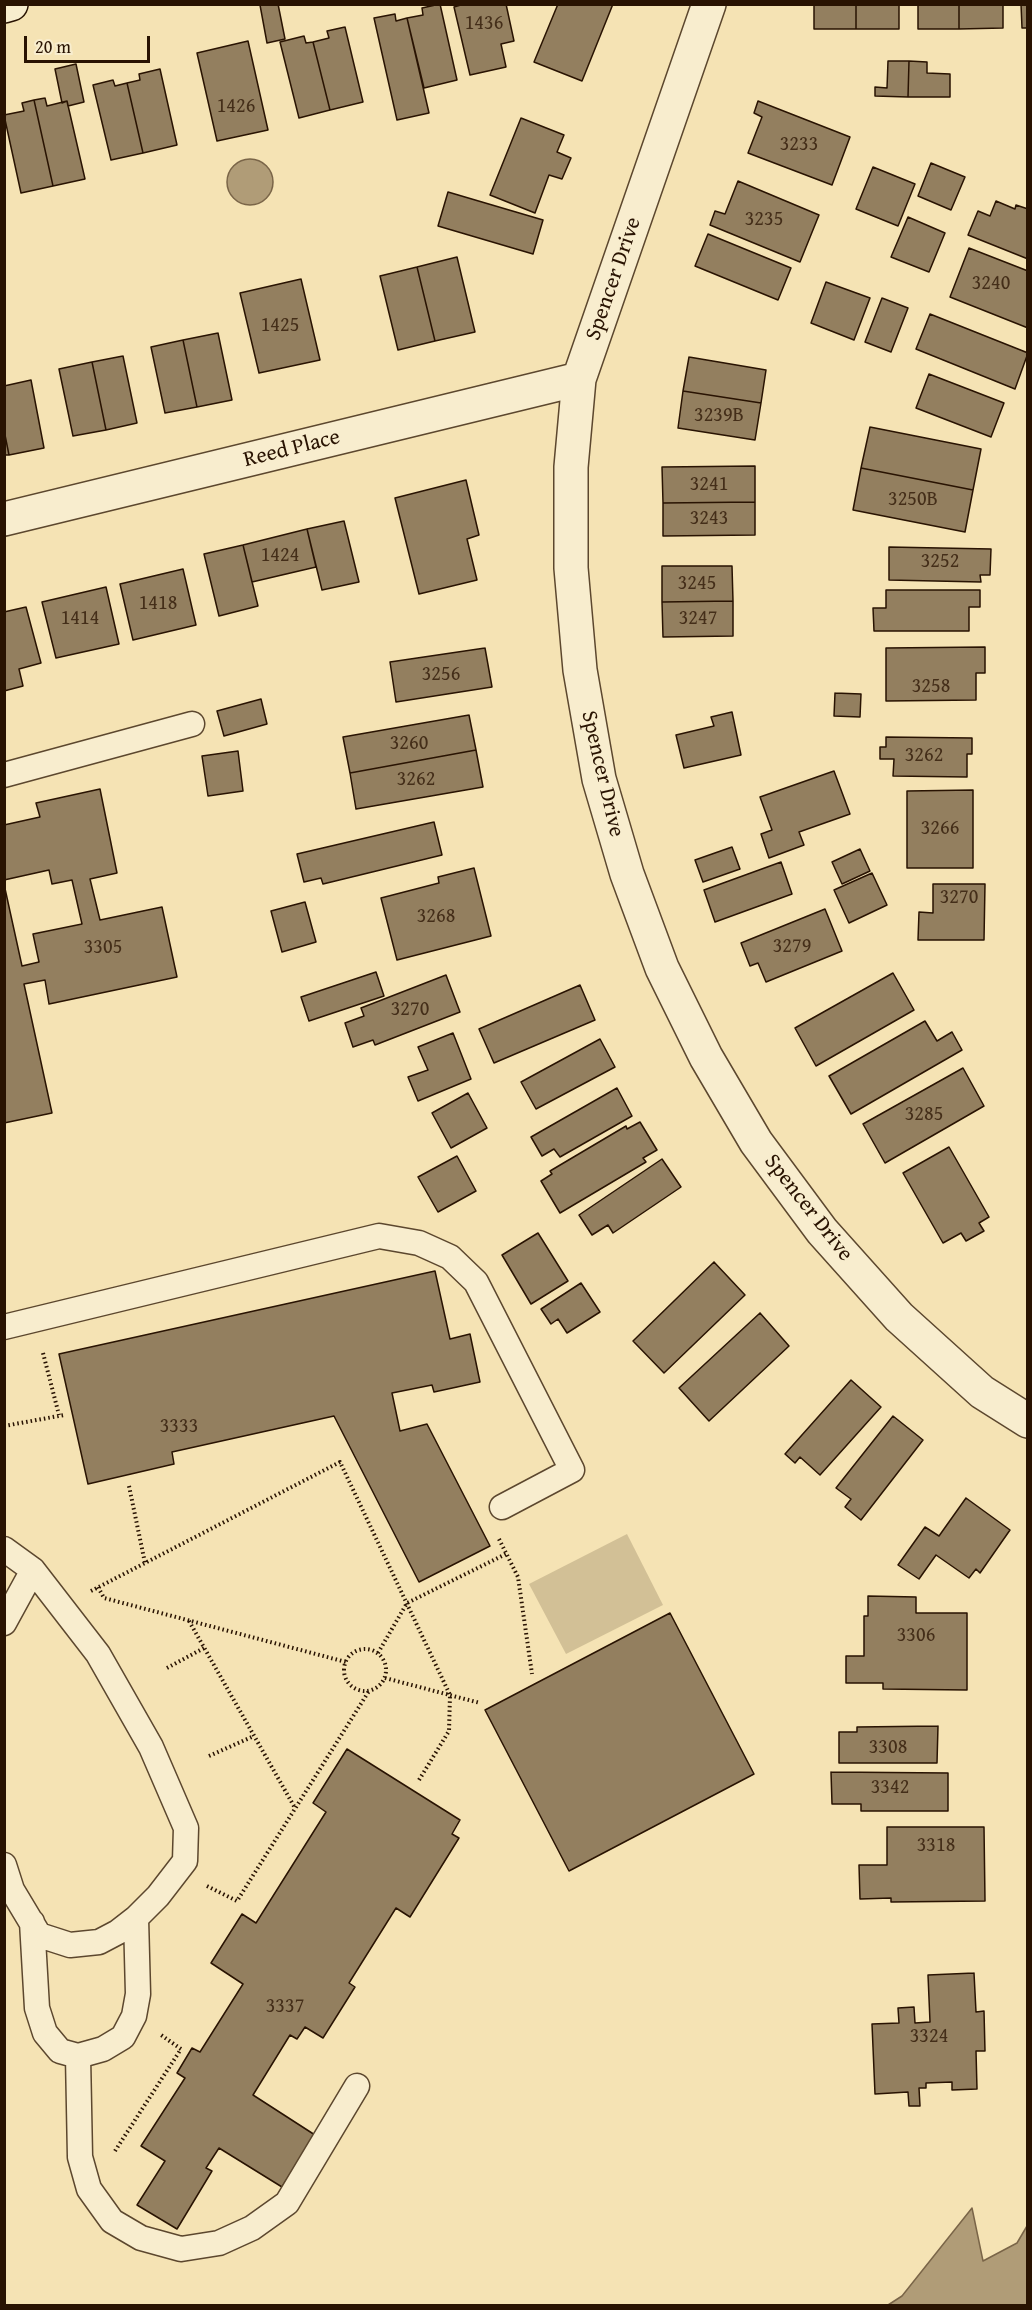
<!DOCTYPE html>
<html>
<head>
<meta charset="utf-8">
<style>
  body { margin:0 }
  #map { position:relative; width:1032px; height:2310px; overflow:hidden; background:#f5e3b4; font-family:"Gentium Book Plus",serif }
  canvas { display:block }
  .frame { position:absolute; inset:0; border:6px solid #291302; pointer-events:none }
  .scale { position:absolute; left:24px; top:36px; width:126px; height:27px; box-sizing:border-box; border:3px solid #291302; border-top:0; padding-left:8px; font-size:18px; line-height:21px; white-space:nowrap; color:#291302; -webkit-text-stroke:4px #f8edce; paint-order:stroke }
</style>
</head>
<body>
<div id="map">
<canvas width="1032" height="2310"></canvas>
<div class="frame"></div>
<div class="scale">20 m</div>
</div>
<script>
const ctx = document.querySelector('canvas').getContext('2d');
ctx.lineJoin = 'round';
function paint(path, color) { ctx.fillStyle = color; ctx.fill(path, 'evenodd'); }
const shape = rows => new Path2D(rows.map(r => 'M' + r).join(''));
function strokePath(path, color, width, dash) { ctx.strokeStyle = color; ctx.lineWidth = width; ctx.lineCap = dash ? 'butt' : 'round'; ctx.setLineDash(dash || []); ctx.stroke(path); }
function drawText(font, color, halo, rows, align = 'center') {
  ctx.font = font + ' "Gentium Book Plus",serif'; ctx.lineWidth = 6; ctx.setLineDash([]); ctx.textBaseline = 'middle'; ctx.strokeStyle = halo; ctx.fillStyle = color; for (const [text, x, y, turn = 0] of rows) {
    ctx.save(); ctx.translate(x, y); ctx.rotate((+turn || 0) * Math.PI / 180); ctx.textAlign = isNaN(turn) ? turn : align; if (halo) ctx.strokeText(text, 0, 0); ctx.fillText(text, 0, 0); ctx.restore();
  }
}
paint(shape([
  [627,1534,663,1605,566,1654,529,1584]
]), '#d2c096');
const water = shape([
  '227 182a23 23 0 1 1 46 0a23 23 0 1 1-46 0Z',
  [972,2208,983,2261,1017,2243,1027,2226,1027,2305,888,2305,902,2296,972,2208]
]);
paint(water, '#b09c77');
strokePath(water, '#7a6548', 1.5);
const building = shape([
  [278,4,285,39,267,43,260,5,278,4],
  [440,4,457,80,424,88,407,18,423,15,422,8,440,4],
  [464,4,506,4,514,41,501,44,506,67,470,75,454,7,464,4],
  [558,4,613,4,582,81,534,62,558,4],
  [814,4,856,4,856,29,814,29,814,4],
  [856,4,899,4,899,29,856,29,856,4],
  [918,4,959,4,959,29,918,29,918,4],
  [959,4,1003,4,1003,28,959,29,959,4],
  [1021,4,1028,4,1028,28,1022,28,1021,4],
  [395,14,396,21,407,18,429,113,397,120,374,18,395,14],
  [345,27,363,102,330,110,313,42,329,38,327,31,345,27],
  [304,36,306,43,313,42,330,110,299,118,280,42,304,36],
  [248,41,268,130,217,141,197,53,248,41],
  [888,61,909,61,908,97,875,96,875,87,887,88,888,61],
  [909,61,927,62,927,73,950,74,950,97,908,97,909,61],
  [76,64,84,102,68,106,67,101,62,103,55,69,76,64],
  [160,69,177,145,143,153,127,83,140,80,139,74,160,69],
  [113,80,115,86,127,83,143,153,111,160,93,85,113,80],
  [45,98,47,106,67,101,85,179,53,186,34,100,45,98],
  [34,100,53,186,21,193,4,115,24,111,22,103,34,100],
  [758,101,850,137,832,185,748,153,762,117,754,113,758,101],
  [521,118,564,135,557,152,571,158,562,179,549,175,535,213,490,195,521,118],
  [931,163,965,177,951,210,918,196,931,163],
  [873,167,915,184,898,226,856,209,873,167],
  [738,181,819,215,800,262,710,225,715,211,725,214,738,181],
  [448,192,543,220,533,254,438,226,448,192],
  [996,201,1015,209,1016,205,1028,209,1028,259,968,235,978,211,990,216,996,201],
  [908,217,945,233,929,272,891,257,908,217],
  [708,234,791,268,778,300,695,266,708,234],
  [969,248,1028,271,1028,328,950,297,969,248],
  [457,257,475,332,435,341,417,267,457,257],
  [417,267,435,341,398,350,380,276,417,267],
  [301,279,320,360,259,373,240,293,301,279],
  [826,282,870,298,854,340,811,323,826,282],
  [882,298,908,308,891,352,865,342,882,298],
  [930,314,1028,353,1015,389,916,349,930,314],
  [218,333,232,400,197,407,183,340,218,333],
  [183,340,197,407,165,413,151,347,183,340],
  [123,356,137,423,106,430,92,362,123,356],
  [689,357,766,370,761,403,683,391,689,357],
  [92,362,106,430,73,436,59,369,92,362],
  [929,374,1004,403,991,437,916,408,929,374],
  [31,380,44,448,9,455,4,430,4,386,31,380],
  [683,391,761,403,755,440,678,428,683,391],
  [870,427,981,449,973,490,861,468,870,427],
  [4,430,9,455,4,455,4,430],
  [755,466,755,502,663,503,662,467,755,466],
  [861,468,973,490,965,532,853,510,861,468],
  [466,480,479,535,467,539,477,580,419,594,395,498,466,480],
  [755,502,755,535,663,536,663,503,755,502],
  [344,521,359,582,322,590,307,529,344,521],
  [307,529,316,567,252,582,243,545,307,529],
  [243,545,258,606,219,616,204,554,243,545],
  [889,547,991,549,990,575,980,575,981,582,889,580,889,547],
  [662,566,732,566,733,601,662,602,662,566],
  [183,569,196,625,133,640,120,584,183,569],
  [106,587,119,644,56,658,42,602,106,587],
  [886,590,980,590,980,607,969,607,969,631,874,631,873,608,886,608,886,590],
  [733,601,733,636,663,637,662,602,733,601],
  [26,607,41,663,19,669,23,686,4,691,4,612,26,607],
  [985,647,985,673,976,673,976,700,886,701,886,648,985,647],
  [485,648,492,687,396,702,390,662,485,648],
  [835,693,861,694,860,717,834,716,835,693],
  [261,699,267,724,224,736,217,711,261,699],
  [732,712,741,755,684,768,676,735,714,726,711,717,732,712],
  [469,715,476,750,350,773,343,737,469,715],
  [886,737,972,738,972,754,967,754,967,777,893,776,894,759,880,759,880,747,886,747,886,737],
  [476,750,483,787,356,809,350,773,476,750],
  [238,751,243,791,208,796,202,756,238,751],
  [834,771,850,814,799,832,804,845,769,858,761,834,772,830,760,797,834,771],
  [100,789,117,873,90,879,100,920,162,907,177,977,49,1004,45,980,24,984,52,1113,4,1123,4,884,22,966,39,962,33,934,82,924,72,880,52,884,49,870,4,880,4,825,40,817,36,803,100,789],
  [973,790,973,868,907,868,907,791,973,790],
  [434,822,442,855,323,884,321,878,304,882,297,854,434,822],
  [732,847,740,869,703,882,695,860,732,847],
  [860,849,870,871,842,884,832,862,860,849],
  [781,862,792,894,715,922,704,890,781,862],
  [474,868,491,936,397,960,381,898,439,883,438,877,474,868],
  [872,873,887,905,849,923,834,890,872,873],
  [933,884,985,884,984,940,918,940,919,912,933,913,933,884],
  [305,902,316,942,282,952,271,911,305,902],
  [825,909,842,951,766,982,758,963,750,966,741,943,825,909],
  [376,972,384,996,309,1021,301,997,376,972],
  [893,973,914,1010,816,1066,795,1028,893,973],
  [446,975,460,1012,375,1045,373,1040,353,1047,345,1023,364,1016,361,1008,446,975],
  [580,985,595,1020,494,1063,479,1029,580,985],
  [925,1021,937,1041,952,1032,962,1050,851,1114,829,1076,925,1021],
  [453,1033,471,1079,418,1101,408,1077,428,1070,418,1047,453,1033],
  [600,1039,615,1067,536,1109,521,1082,600,1039],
  [963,1068,984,1106,885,1163,863,1124,963,1068],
  [617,1088,632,1116,560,1157,554,1149,542,1156,531,1137,617,1088],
  [468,1093,487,1128,451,1148,432,1113,468,1093],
  [640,1122,657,1150,643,1158,646,1162,560,1213,541,1181,552,1174,550,1171,626,1126,627,1129,640,1122],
  [949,1147,989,1217,979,1223,984,1231,966,1241,961,1233,943,1243,903,1173,949,1147],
  [457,1156,476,1191,438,1212,418,1177,457,1156],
  [662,1159,681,1187,613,1233,608,1225,592,1235,579,1215,662,1159],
  [538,1233,568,1281,531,1304,502,1255,538,1233],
  [714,1262,745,1295,664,1373,633,1341,714,1262],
  [435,1271,450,1339,470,1334,480,1382,434,1392,432,1385,392,1393,400,1431,427,1424,490,1546,419,1582,334,1416,172,1452,174,1464,88,1484,59,1354,435,1271],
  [581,1283,600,1312,567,1333,558,1319,551,1324,541,1309,581,1283],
  [760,1313,789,1346,709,1421,679,1388,760,1313],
  [851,1380,881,1407,820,1475,800,1457,795,1463,785,1454,851,1380],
  [893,1416,923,1440,861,1520,845,1507,851,1499,836,1488,893,1416],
  [966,1498,1010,1530,980,1573,976,1569,969,1578,936,1555,919,1579,898,1565,925,1527,939,1536,966,1498],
  [868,1596,916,1597,916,1613,967,1613,967,1690,883,1689,883,1683,846,1683,846,1656,864,1656,864,1616,868,1616,868,1596],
  [670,1613,754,1774,569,1871,485,1710,670,1613],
  [938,1726,937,1763,839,1763,839,1732,857,1732,857,1727,938,1726],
  [347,1749,460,1820,452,1834,459,1838,410,1917,396,1908,349,1983,355,1987,323,2038,305,2027,297,2039,290,2035,253,2095,315,2135,282,2187,219,2148,206,2168,212,2171,177,2229,137,2205,165,2161,141,2146,185,2078,177,2073,192,2048,200,2052,243,1984,211,1963,242,1914,256,1923,326,1812,313,1803,347,1749],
  [831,1772,948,1773,948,1811,861,1811,861,1804,832,1804,831,1772],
  [887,1827,984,1827,985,1901,891,1902,891,1898,860,1899,859,1865,887,1865,887,1827],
  [974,1973,976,2012,984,2011,985,2051,976,2051,977,2089,952,2090,952,2082,926,2083,926,2088,919,2088,920,2106,909,2106,908,2092,875,2094,872,2024,899,2023,898,2008,914,2007,915,2023,930,2022,928,1975,974,1973]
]);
paint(building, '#937f5f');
strokePath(building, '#291302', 1.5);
const lane = shape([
  [4,775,192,724],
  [4,1327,379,1236,419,1243,450,1257,476,1282,572,1470,502,1507],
  [4,1549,33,1570,98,1654,151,1747,186,1828,185,1861,158,1896,136,1918,118,1932,99,1942,70,1945,39,1935,12,1890,4,1865],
  [4,1623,33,1570],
  [32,1922,37,2008,45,2033,60,2051,78,2056,103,2049,123,2037,134,2016,138,1994,136,1918],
  [78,2056,80,2157,89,2189,112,2221,141,2238,181,2249,219,2243,252,2228,287,2203,357,2086]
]);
const street = shape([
  [709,4,579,379,571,467,571,568,580,670,599,779,627,874,662,968,706,1057,756,1142,822,1231,899,1317,982,1392,1028,1421],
  [4,519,579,379]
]);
const secondary = shape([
  [4,6,11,4]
]);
strokePath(lane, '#5c472e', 27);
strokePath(street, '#5c472e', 36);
strokePath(secondary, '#291302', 36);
strokePath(shape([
  [43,1353,59,1415],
  [4,1426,64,1415],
  [129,1486,145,1563],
  [499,1539,518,1577,532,1674],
  [98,1587,104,1598,346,1662],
  [91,1591,340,1462,450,1695,449,1731,419,1780],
  [189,1621,295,1808],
  '344 1670a21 21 0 1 1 42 0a21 21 0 1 1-42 0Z',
  [378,1653,407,1603,506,1554],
  [167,1668,204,1648],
  [385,1678,480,1703],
  [209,1756,254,1736],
  [207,1886,237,1901,369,1691],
  [115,2151,181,2049,161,2035]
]), '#291302', 4, [1.5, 3]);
strokePath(lane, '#f8edce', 24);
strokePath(street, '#f8edce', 33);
strokePath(secondary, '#f8edce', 33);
drawText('20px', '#442e19', null, [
  ["1436",484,24],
  ["1426",236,107],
  ["3233",799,145],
  ["3235",764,220],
  ["3240",991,284],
  ["1425",280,326],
  ["3239B",719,416],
  ["3241",709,485],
  ["3250B",913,500],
  ["3243",709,519],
  ["1424",280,556],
  ["3252",940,562],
  ["3245",697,584],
  ["1418",158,604],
  ["1414",80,619],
  ["3247",698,619],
  ["3256",441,675],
  ["3258",931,687],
  ["3260",409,744],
  ["3262",924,756],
  ["3262",416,780],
  ["3266",940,829],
  ["3270",959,898],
  ["3268",436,917],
  ["3279",792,947],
  ["3305",103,948],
  ["3270",410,1010],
  ["3285",924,1115],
  ["3333",179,1427],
  ["3306",916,1636],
  ["3308",888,1748],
  ["3342",890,1788],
  ["3318",936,1846],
  ["3337",285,2007],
  ["3324",929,2037]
]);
drawText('22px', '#291302', '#f8edce', [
  ["Spencer Drive",614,279,-71],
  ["Reed Place",292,449,-14],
  ["Spencer Drive",602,774,77],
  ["Spencer Drive",808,1208,52]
]);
</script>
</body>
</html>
